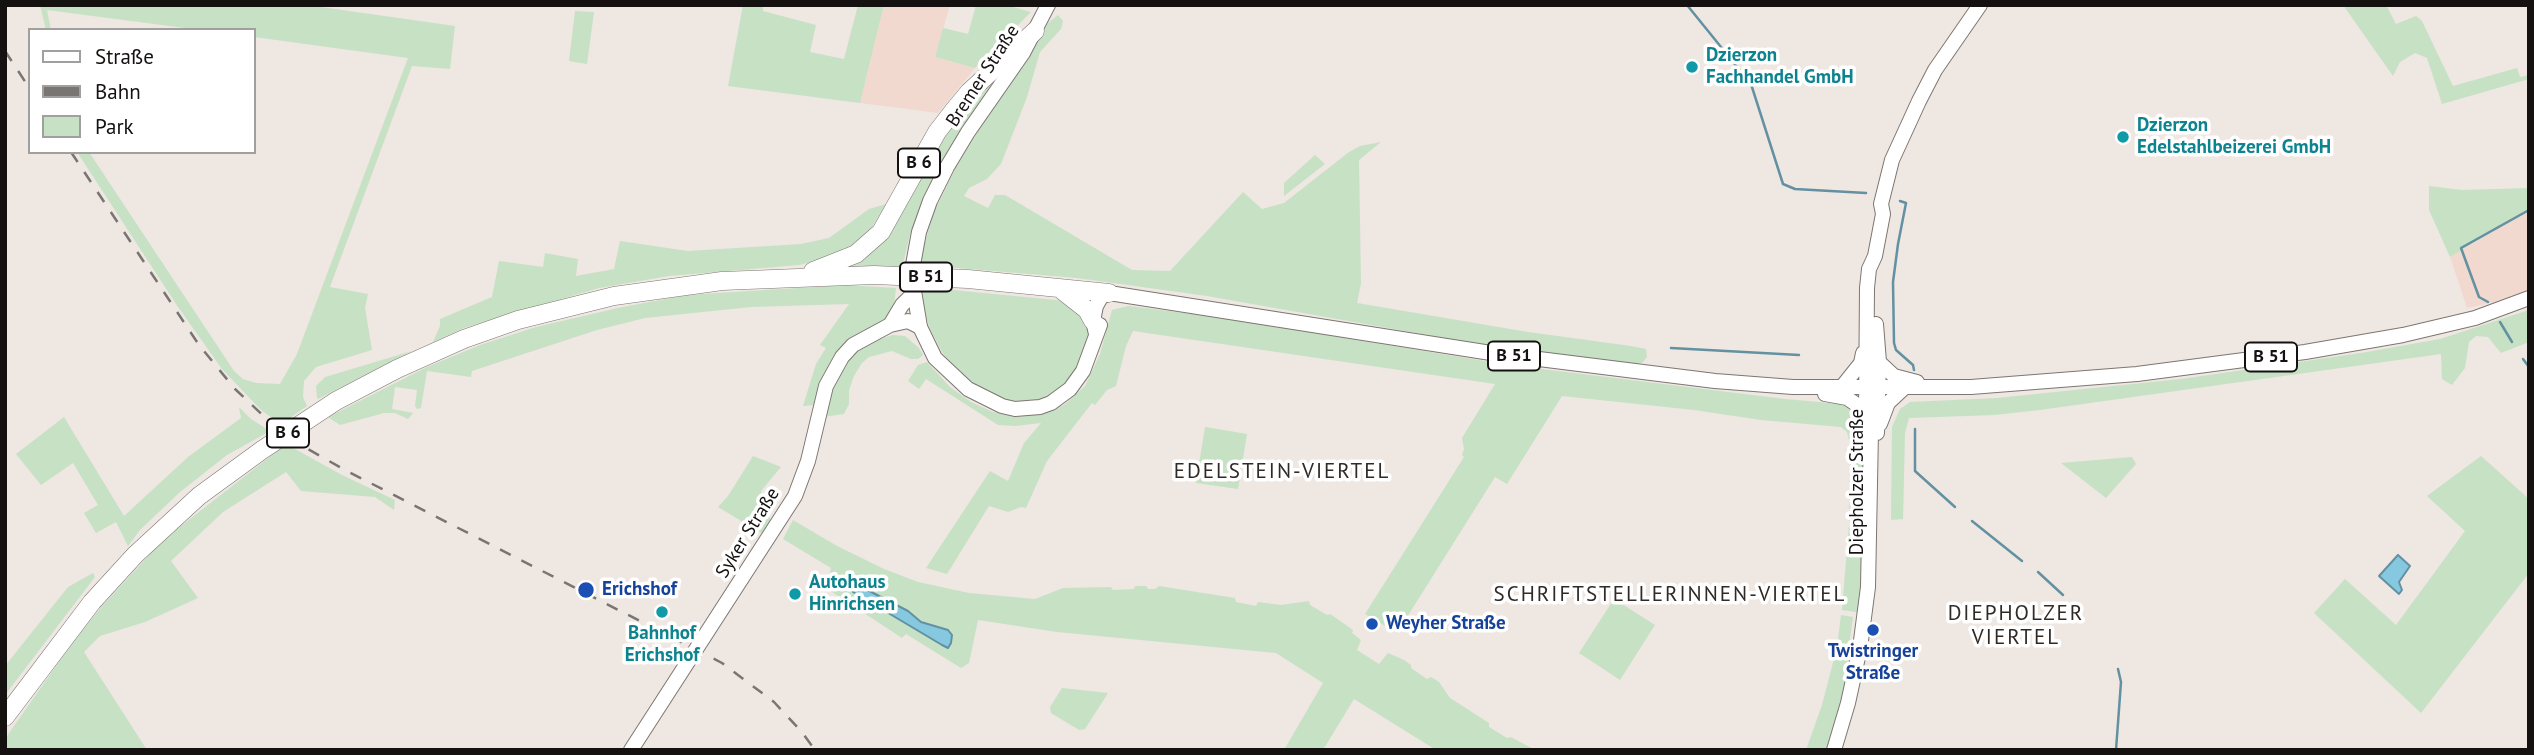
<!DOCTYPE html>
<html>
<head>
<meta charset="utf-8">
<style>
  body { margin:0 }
  #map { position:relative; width:2534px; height:755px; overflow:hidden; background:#eee7e2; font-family:"PT Sans",sans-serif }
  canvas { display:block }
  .frame { position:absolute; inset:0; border:7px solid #141110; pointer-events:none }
  .legend { position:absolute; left:28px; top:28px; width:228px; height:126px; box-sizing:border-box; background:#fff; border:2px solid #a1a09f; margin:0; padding:9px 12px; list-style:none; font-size:21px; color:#141110 }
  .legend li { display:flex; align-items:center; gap:14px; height:35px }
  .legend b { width:35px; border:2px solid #a1a09f }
</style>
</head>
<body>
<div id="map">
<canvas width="2534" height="755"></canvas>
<div class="frame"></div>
<ul class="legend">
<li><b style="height:9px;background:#fff"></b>Straße</li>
<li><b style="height:9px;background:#797572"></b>Bahn</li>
<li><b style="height:19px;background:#c7e1c5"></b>Park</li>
</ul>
</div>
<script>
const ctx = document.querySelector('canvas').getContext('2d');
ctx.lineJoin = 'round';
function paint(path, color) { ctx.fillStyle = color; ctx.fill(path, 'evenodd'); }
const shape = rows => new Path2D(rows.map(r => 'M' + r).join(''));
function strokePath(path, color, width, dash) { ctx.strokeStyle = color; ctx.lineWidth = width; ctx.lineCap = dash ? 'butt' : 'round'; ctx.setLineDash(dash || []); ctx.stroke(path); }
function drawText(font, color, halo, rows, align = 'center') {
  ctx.font = font + ' "PT Sans",sans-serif'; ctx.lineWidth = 7; ctx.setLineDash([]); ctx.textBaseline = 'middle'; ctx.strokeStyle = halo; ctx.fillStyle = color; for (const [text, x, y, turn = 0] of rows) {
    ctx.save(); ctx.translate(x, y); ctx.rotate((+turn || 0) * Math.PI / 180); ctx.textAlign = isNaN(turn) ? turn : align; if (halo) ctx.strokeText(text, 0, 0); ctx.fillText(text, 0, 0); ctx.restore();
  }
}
paint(shape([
  [884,5,950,5,935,57,975,68,938,113,860,103],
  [2529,209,2529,290,2501,301,2467,308,2450,257]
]), '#f1d9cf');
paint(shape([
  [40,5,307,5,455,26,450,69,412,66,330,287,368,294,365,308,372,350,316,367,304,381,303,397,307,406,281,424,261,410,222,369,178,307,77,152,89,152,234,371,243,379,256,383,280,384,297,354,408,58,254,37,254,30,200,30,47,10,51,30,46,30],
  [743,5,763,5,763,11,816,25,810,52,844,59,858,5,884,5,860,103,728,86],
  [976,5,1006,5,1031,12,975,68,935,57,943,28,968,34],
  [2343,5,2386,5,2396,24,2416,16,2422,21,2453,86,2517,68,2520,77,2529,75,2529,79,2442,104,2427,58,2415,53,2400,62,2393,76],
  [575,11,594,12,587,64,569,61],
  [1058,15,1063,21,1061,29,1040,52,1027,97,1001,164,987,179,969,188,964,196,988,208,995,195,1005,195,1132,270,1170,271,1243,192,1262,209,1284,203,1349,152,1360,146,1381,142,1359,160,1361,283,1357,303,1528,332,1631,346,1646,349,1647,357,1642,363,1625,364,1473,343,1207,296,1077,278,921,265,921,255,934,212,956,167,990,112,1023,66,1048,23],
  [1013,58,955,140,928,188,910,235,902,268,833,268,851,261,949,123],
  [1315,155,1325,164,1284,196,1284,183],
  [2429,186,2462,190,2529,188,2529,209,2450,257,2429,210],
  [886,204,863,242,844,254,799,265,669,276,599,288,464,328,433,342,440,326,440,319,492,297,499,261,543,267,545,253,578,259,576,276,614,269,620,241,688,251,801,244,829,238,869,209],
  [845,285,896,288,894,306,884,321,859,333,839,351,824,375,814,405,803,406,816,364,826,348,820,345,849,304,751,307,645,318,597,330,472,371,471,377,427,371,421,408,417,409,415,406,417,390,395,387,392,409,413,413,408,419,395,413,384,413,340,425,328,417,427,367,480,345,536,327,618,308,686,295],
  [922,287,1066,301,1087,323,1089,335,1085,352,1075,373,1059,390,1038,401,1022,404,1004,401,973,385,956,370,942,352,930,329,922,305],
  [1128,306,1217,317,1509,365,1785,399,1841,404,1852,411,1863,424,1867,445,1862,613,1842,610,1849,524,1850,445,1847,432,1841,427,1761,420,1694,410,1562,396,1507,484,1495,477,1397,633,1365,614,1464,457,1462,455,1464,449,1462,438,1495,384,1133,331,1126,346,1116,386,1107,390,1095,405,1092,403,1047,461,1026,508,1021,507,1008,512,989,506,947,574,926,568,990,471,1008,481,1024,443,1041,423,1015,426,998,425,926,379,919,389,908,381,918,365,927,362,950,387,971,402,993,412,1016,417,1044,413,1064,405,1085,386,1100,354,1112,310],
  [2529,310,2529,342,2501,353,2488,337,2476,336,2469,342,2465,368,2452,385,2442,379,2441,354,2040,410,1994,415,1909,418,1905,433,1903,519,1891,520,1892,427,1900,409,1910,402,1997,398,2181,379,2361,353,2440,339],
  [893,335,905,336,919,348,923,355,918,359,911,359,892,351,869,357,862,363,854,376,849,390,849,404,844,414,823,417,829,397,844,364,856,351,868,343],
  [412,351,318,399,317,397,316,386,325,377],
  [239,407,251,419,270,431,227,455,180,492,140,530,128,546,116,522,96,533,84,513,98,505,73,463,41,485,16,454,64,417,124,516,188,457,241,418],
  [1205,427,1247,434,1238,489,1196,483],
  [286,444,342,475,395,500,394,510,375,497,301,491,286,472,223,512,171,561,198,598,145,622,100,636,84,652,147,750,5,750,5,740,9,733,75,639,102,606,154,550,181,526],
  [753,456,781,467,761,491,761,504,771,520,763,534,718,507,728,496],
  [2481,456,2529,499,2529,573,2421,713,2314,613,2345,579,2396,625,2465,531,2427,496],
  [2132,457,2136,464,2106,498,2061,463],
  [793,520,837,546,884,569,918,582,969,593,1035,599,1063,588,1111,587,1113,590,1134,589,1135,586,1146,586,1148,589,1155,589,1159,586,1235,598,1236,602,1256,606,1258,602,1281,605,1309,601,1310,605,1327,615,1330,614,1353,630,1352,633,1361,640,1357,650,1379,664,1388,653,1404,660,1411,665,1411,668,1427,679,1431,677,1439,682,1450,698,1489,723,1489,727,1507,738,1511,737,1535,750,1436,750,1354,699,1323,750,1284,750,1323,683,1276,653,1057,632,978,620,969,663,961,668,906,634,902,638,829,590,827,585,831,568,783,539],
  [93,573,95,577,5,695,5,666,68,587],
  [1614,599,1655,625,1620,680,1579,653],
  [1841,615,1853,617,1850,639,1854,641,1853,648,1856,649,1829,750,1806,750,1822,705,1837,647],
  [1062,688,1108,693,1085,729,1079,730,1051,713,1050,707]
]), '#c7e1c5');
const water = shape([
  [2398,555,2410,566,2399,582,2402,590,2399,594,2379,576,2398,555],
  [856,584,908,611,921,622,948,630,952,635,951,643,948,648,942,645,853,592,850,585,856,584]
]);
paint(water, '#85c8df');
strokePath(water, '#6391a1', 2);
strokePath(shape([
  [1687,5,1751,84,1783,184,1795,189,1866,193],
  [1900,201,1906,203,1898,244,1893,282,1894,343,1896,350,1913,365,1914,370],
  [2488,302,2479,297,2461,248,2529,210],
  [2500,322,2512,342],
  [1671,348,1799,355],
  [2523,359,2529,367],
  [1915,429,1915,471,1955,507],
  [1972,521,2022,561],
  [2038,572,2063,595],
  [2116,750,2121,682,2118,669]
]), '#6391a1', 2.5);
const secondary = shape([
  [1876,324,1879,362,1877,433],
  [890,325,902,305,914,293],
  [1841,388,1861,363,1863,353],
  [1880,424,1888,403,1903,389],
  [631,750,795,496,808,461,826,386,842,357,853,345,890,325,908,321,920,327],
  [1834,750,1848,703,1860,648,1868,587,1871,432,1866,411,1867,288,1869,269,1875,256,1883,214,1881,204,1892,160,1919,101,1935,70,1980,5]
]);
const primary = shape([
  [913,265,919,232,930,201,947,167,968,132,1023,53,1048,5],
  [913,285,920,327,935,358,968,389,1002,406,1015,409,1040,407,1051,403,1070,389,1083,371,1100,325],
  [1096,334,1093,321,1096,306,1101,297,1109,293,1491,353,1715,381,1793,387,1971,387,2137,374,2305,352,2403,335,2475,318,2529,298],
  [1879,362,1894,376,1917,382],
  [1825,394,1847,398,1866,411]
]);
const highway = shape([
  [813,271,856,254,881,232,937,132,954,110,969,92,1035,31],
  [1059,288,1087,310,1093,321],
  [5,717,92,602,135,555,199,496,262,450,336,401,397,369,464,339,518,320,614,296,722,281,874,275,968,279,1109,293]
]);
strokePath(secondary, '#7d7672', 16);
strokePath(primary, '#7d7672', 16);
strokePath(highway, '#7d7672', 19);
strokePath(secondary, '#fff', 14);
strokePath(primary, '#fff', 14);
strokePath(highway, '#fff', 18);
strokePath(shape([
  [5,51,30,89],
  [71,152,199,345,235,389,273,425,294,441,343,469,722,663,774,702,801,731,815,750]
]), '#797572', 2.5, [12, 12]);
const primaryBridge = shape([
  [913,265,913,285]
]);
strokePath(primaryBridge, '#7d7672', 16, []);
strokePath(primaryBridge, '#fff', 14);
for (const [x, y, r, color] of [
  [1692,67,7,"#0f9aa8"],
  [2123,137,7,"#0f9aa8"],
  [586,590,9,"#1a4fb4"],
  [795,594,7,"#0f9aa8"],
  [662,612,7,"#0f9aa8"],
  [1372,624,7,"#1a4fb4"],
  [1873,630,7,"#1a4fb4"]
]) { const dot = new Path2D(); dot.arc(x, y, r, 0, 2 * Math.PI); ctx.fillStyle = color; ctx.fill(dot); strokePath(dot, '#fff', 2.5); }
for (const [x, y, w] of [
  [919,163,42],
  [926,277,52],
  [1514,356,52],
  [2271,357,52],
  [288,433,42]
]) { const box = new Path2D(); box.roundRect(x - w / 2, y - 14.5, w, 29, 5); ctx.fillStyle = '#fff'; ctx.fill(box); strokePath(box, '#141110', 2); }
drawText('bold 18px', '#141110', null, [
  ["B 6",919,163],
  ["B 51",926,277],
  ["B 51",1514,356],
  ["B 51",2271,357],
  ["B 6",288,433]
]);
drawText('bold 19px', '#0d838f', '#fff', [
  ["Dzierzon",1706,56],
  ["Fachhandel GmbH",1706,78],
  ["Dzierzon",2137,126],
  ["Edelstahlbeizerei GmbH",2137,148],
  ["Autohaus",809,583],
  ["Hinrichsen",809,605],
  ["Bahnhof",662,634,"center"],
  ["Erichshof",662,656,"center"]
], 'left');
drawText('19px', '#141110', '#fff', [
  ["Bremer Straße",983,76,-57],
  ["Diepholzer Straße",1858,482,-90],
  ["Syker Straße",748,533,-58]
]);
drawText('bold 19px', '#164399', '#fff', [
  ["Erichshof",602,590],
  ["Weyher Straße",1386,624],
  ["Twistringer",1873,652,"center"],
  ["Straße",1873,674,"center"]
], 'left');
ctx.letterSpacing = '2px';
drawText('21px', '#302a27', '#fff', [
  ["EDELSTEIN-VIERTEL",1282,472],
  ["SCHRIFTSTELLERINNEN-VIERTEL",1670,595],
  ["DIEPHOLZER",2016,614],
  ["VIERTEL",2016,638]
]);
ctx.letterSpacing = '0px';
</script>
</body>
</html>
